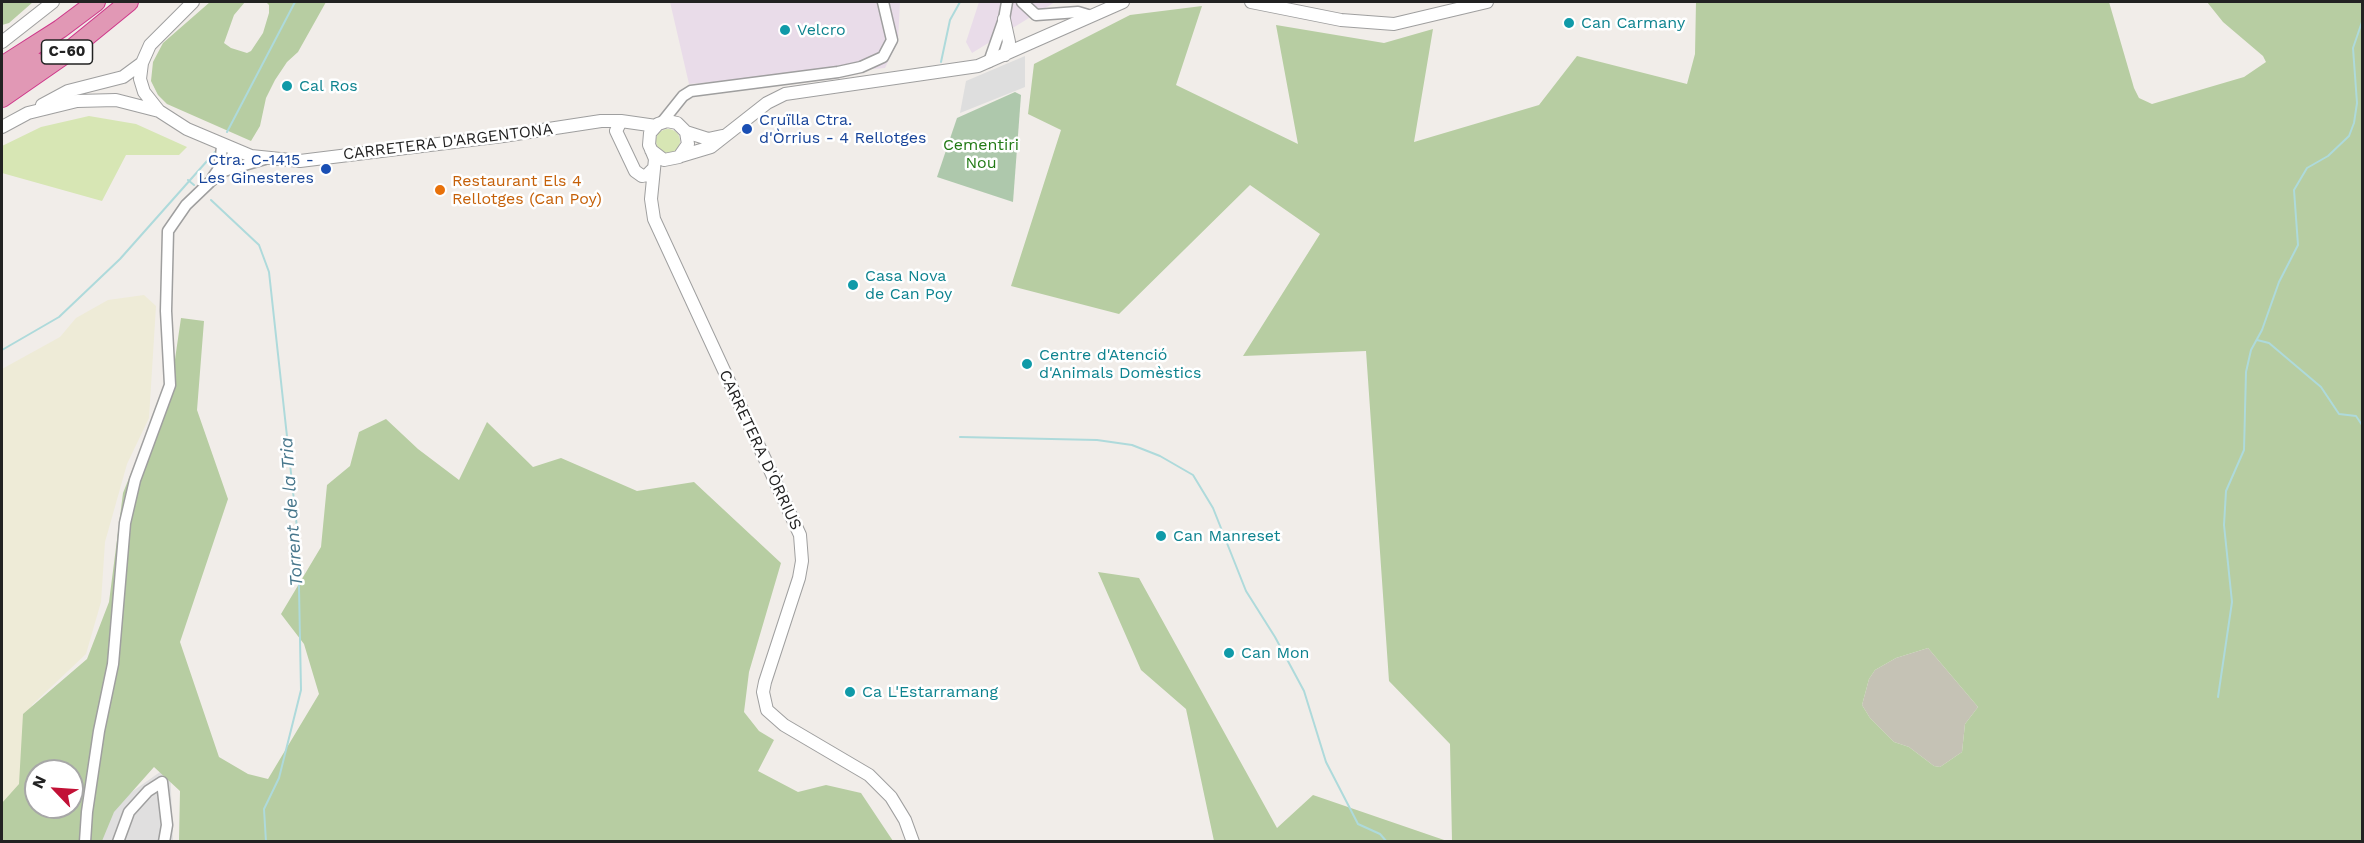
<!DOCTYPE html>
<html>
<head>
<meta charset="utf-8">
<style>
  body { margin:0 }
  #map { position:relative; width:2364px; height:843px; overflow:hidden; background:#f1ede9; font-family:"Work Sans",sans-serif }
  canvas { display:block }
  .frame { position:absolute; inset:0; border:3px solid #222; pointer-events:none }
  .north { position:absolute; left:24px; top:759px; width:60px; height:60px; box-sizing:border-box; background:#fff; border:2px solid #a7a7a7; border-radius:50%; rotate:295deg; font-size:16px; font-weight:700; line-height:24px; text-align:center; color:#222 }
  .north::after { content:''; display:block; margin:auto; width:21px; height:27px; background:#c21136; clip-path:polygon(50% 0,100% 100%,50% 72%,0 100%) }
</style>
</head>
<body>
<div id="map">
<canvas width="2364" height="843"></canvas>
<div class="frame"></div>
<div class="north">N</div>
</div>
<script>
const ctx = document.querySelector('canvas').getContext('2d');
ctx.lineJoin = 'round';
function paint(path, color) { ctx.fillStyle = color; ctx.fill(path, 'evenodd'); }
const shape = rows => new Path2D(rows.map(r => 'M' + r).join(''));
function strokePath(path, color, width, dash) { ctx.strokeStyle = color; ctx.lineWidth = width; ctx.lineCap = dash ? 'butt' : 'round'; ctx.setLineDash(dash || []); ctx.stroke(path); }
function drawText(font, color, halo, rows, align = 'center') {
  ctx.font = font + ' "Work Sans",sans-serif'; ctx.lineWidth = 5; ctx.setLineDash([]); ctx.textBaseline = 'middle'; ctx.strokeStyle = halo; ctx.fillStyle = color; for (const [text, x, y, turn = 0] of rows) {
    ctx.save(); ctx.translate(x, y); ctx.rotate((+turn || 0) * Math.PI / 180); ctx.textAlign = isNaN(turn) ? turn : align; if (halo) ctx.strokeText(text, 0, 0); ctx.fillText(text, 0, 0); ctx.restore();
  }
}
paint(shape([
  [170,765,173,841,82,842,113,805]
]), '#e0dfdf');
paint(shape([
  [670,2,900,2,898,41,885,68,689,84],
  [979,2,1055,2,972,53,966,42]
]), '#e9dce9');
paint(shape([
  [1928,648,1978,707,1965,724,1962,752,1940,767,1934,766,1909,747,1894,742,1870,718,1862,705,1869,679,1875,670,1896,658]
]), '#c5c2b5');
paint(shape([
  [144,295,156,306,149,418,127,464,105,542,101,602,86,654,32,705,30,794,2,841,2,369,60,337,76,318,108,300]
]), '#eeebd7');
paint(shape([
  [89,116,136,124,187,147,179,155,126,155,102,201,2,173,2,146,41,127],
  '656 141a12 12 0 1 1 24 0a12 12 0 1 1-24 0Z'
]), '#d7e6b4');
paint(shape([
  [2,2,33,2,9,23,2,25],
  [210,2,245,2,234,15,224,43,231,48,247,53,251,51,263,33,269,13,269,5,266,2,326,2,298,52,287,62,275,80,266,98,260,126,251,141,167,104,158,95,151,81,153,62,163,43],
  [1696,2,2109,2,2134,88,2139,98,2152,104,2244,77,2266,62,2263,56,2223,22,2207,2,2362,2,2362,841,1452,841,1450,744,1389,681,1366,351,1243,356,1320,234,1250,185,1119,314,1011,286,1061,130,1028,114,1034,64,1130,15,1202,6,1176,85,1298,144,1276,25,1384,43,1433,29,1414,142,1539,105,1577,56,1687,84,1695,54],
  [1928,648,1978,707,1965,724,1962,752,1940,767,1934,766,1909,747,1894,742,1870,718,1862,705,1869,679,1875,670,1896,658],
  [181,318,204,321,197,410,228,499,180,642,219,757,248,774,268,779,319,694,304,644,281,614,321,547,327,485,350,466,359,432,386,419,418,449,459,480,487,422,533,467,561,458,637,491,694,482,781,563,749,672,744,712,759,731,774,740,758,771,798,792,826,785,861,793,893,841,179,841,180,791,154,767,114,812,102,841,2,841,2,803,19,784,23,714,87,659,109,602,123,493,174,366],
  [36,771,72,771,72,807,36,807],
  [1098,572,1139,578,1277,828,1313,795,1447,841,1214,841,1186,709,1141,670]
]), '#b7cda2');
paint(shape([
  [1015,92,1021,95,1013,202,937,177,957,118]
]), '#aec8ac');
paint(shape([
  [1025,56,1025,87,960,113,966,81]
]), '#dedede');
strokePath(shape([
  [941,62,950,20,960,2],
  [227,132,295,2],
  [188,180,194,185],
  [211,200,259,245,269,272,298,537,301,690,279,778,264,809,266,842],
  [2257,340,2269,343,2321,387,2339,414,2356,416,2362,425],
  [2,350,59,317,120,259,215,152],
  [960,437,1097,440,1132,445,1160,456,1193,475,1213,508,1246,591,1275,637,1304,691,1326,762,1358,824,1380,834,1387,842],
  [2218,697,2232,602,2224,525,2226,491,2244,450,2246,372,2251,350,2262,330,2279,282,2298,245,2294,190,2307,168,2328,156,2349,136,2354,123,2357,103,2353,48,2362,22]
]), '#aedadb', 2);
const minor = shape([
  [1022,2,1036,15,1078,12,1088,15],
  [989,62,1004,19,1007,2],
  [663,121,683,96,691,91,838,72,861,67,883,57,892,40,883,2],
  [224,171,235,150],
  [213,177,220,167,222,146],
  [85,842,87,812,99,731,113,664,125,523,135,480,170,385,166,311,168,231,186,205,210,182,224,171,265,159],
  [118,842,129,812,148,791,162,782,167,825,164,842]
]);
const tertiary = shape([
  [193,2,150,45,142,63,140,79,144,92,159,111,187,129,251,156,300,161,503,136,601,121,621,121,656,126],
  [1251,2,1341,20,1394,24,1487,2],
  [1004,19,1009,42,1005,55],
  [2,42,53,2],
  [42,105,68,91,123,77,142,63],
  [621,121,616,131,635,171,642,176,647,175,654,168],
  [2,127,28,113,77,101,116,100,159,111],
  [686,132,708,139,722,136],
  [651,150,664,160,679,157,688,144,686,132,677,123,667,121,658,124,650,133,649,145,650,147,655,159,651,199,654,219,800,535,802,561,799,578,765,682,763,692,767,710,784,725,869,775,891,797,905,820,913,842],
  [681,156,711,147,767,103,785,94,978,66,1123,2]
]);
const motorway = shape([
  [2,66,60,29,96,2],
  [2,83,36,62],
  [2,98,64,55,129,2]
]);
strokePath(minor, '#9f9f9f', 13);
strokePath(tertiary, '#9f9f9f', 14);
strokePath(motorway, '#ce378a', 20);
strokePath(minor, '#fff', 10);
strokePath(tertiary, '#fff', 12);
strokePath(motorway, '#e198b5', 18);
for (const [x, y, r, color] of [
  [1569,23,6,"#0f9aa8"],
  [785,30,6,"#0f9aa8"],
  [287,86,6,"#0f9aa8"],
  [747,129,6,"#1a4fb4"],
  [326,169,6,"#1a4fb4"],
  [440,190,6,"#e8710a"],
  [853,285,6,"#0f9aa8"],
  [1027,364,6,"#0f9aa8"],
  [1161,536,6,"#0f9aa8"],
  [1229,653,6,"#0f9aa8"],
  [850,692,6,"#0f9aa8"]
]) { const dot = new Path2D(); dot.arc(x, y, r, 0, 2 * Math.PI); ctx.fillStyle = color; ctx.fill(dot); strokePath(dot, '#fff', 2); }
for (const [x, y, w] of [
  [67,52,51]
]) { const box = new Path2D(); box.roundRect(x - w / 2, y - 12, w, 24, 4.5); ctx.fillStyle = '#fff'; ctx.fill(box); strokePath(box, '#222', 1.5); }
drawText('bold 15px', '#222', null, [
  ["C-60",67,52]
]);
drawText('16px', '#0d838f', '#fff', [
  ["Can Carmany",1581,23],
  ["Velcro",797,30],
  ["Cal Ros",299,86],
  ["Casa Nova",865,276],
  ["de Can Poy",865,294],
  ["Centre d'Atenció",1039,355],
  ["d'Animals Domèstics",1039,373],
  ["Can Manreset",1173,536],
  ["Can Mon",1241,653],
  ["Ca L'Estarramang",862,692]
], 'left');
drawText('16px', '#164399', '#fff', [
  ["Cruïlla Ctra.",759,120],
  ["d'Òrrius - 4 Rellotges",759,138],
  ["Ctra. C-1415 -",314,160,"right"],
  ["Les Ginesteres",314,178,"right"]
], 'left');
drawText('16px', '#222', '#fff', [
  ["CARRETERA D'ARGENTONA",448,142,-7],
  ["CARRETERA D'ÒRRIUS",760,450,65]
]);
drawText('16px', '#227a15', '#fff', [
  ["Cementiri",981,145],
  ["Nou",981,163]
]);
drawText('16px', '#c56008', '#fff', [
  ["Restaurant Els 4",452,181],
  ["Rellotges (Can Poy)",452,199]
], 'left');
drawText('italic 18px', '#47778c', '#fff', [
  ["Torrent de la Tria",292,512,-94]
]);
</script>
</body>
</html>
